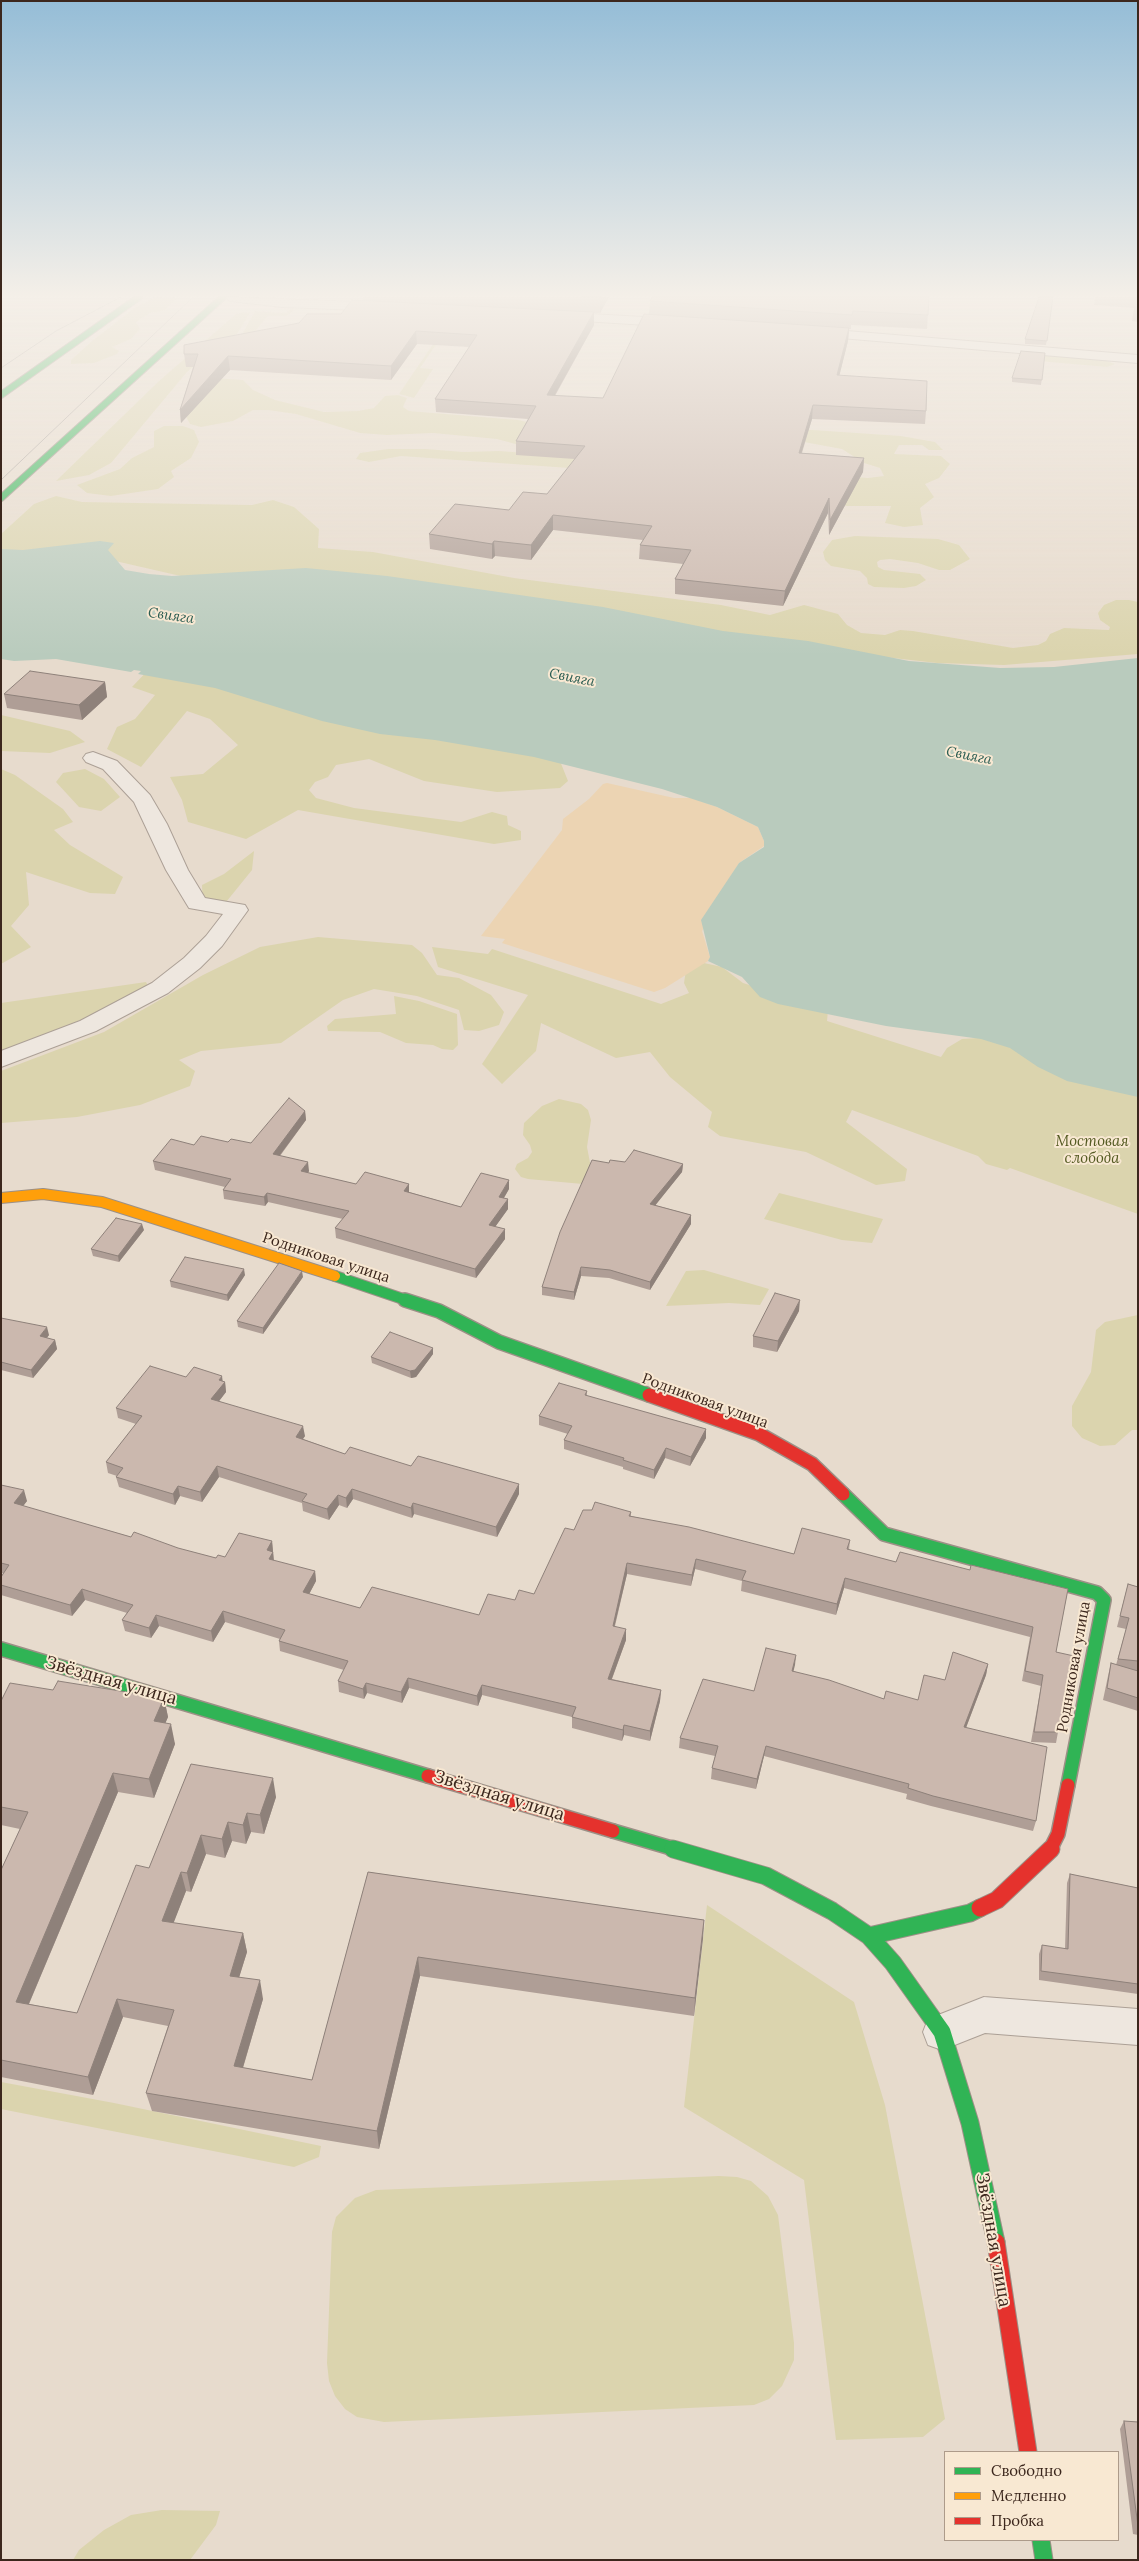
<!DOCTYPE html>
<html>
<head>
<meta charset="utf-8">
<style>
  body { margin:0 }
  #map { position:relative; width:1139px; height:2561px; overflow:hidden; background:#e7dbcd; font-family:Lora,serif }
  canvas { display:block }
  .frame { position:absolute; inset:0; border:2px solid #3c271d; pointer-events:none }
  .legend { position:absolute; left:944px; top:2451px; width:175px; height:90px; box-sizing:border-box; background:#f8e8d2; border:1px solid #ad9b8a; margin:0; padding:6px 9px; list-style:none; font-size:15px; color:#3c271d }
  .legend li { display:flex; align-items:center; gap:10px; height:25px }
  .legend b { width:25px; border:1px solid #ad9b8a }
</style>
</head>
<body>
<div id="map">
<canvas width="1139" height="2561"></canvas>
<div class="frame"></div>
<ul class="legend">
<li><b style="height:6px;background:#30b455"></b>Свободно</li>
<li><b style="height:6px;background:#ff9f0a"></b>Медленно</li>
<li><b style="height:6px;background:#e5322d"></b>Пробка</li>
</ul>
</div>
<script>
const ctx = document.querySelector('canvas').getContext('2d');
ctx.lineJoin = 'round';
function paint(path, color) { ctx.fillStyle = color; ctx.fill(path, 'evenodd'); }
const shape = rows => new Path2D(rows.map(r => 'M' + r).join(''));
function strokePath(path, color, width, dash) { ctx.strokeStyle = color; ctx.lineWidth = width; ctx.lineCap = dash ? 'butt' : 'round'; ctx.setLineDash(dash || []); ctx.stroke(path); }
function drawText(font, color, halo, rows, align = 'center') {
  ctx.font = font + ' Lora,serif'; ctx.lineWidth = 4; ctx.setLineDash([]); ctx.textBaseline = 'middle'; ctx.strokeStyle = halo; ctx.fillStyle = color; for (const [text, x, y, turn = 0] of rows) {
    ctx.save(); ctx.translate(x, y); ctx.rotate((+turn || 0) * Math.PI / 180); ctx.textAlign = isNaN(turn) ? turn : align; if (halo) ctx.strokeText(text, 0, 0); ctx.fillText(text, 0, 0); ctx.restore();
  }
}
paint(shape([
  [155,297,177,298,165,310,150,313,136,322,140,329,131,339,112,347,119,351,117,354,94,363,71,364,71,360,92,341,133,309],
  [291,308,294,310,287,316,268,316,256,330,267,331,241,336,255,311,286,313],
  [243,312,250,313,237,334,212,350,187,372,111,463,89,475,56,481,159,381,236,314],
  [446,325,447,329,420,368,433,369,414,398,399,394],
  [1031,354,1107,361,1115,364,1107,367,1027,360],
  [213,378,243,380,253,390,275,400,324,412,358,411,374,408,385,396,398,395,407,398,403,407,409,411,518,420,549,427,519,445,497,439,433,433,387,435,360,433,296,414,268,410,253,410,233,421,201,427,190,424,184,413],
  [164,426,183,426,194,430,199,442,191,458,171,471,174,477,158,489,111,496,87,493,77,485,120,469,132,458,154,447,154,431],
  [798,429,901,436,935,442,943,450,929,450,922,445,899,445,894,454,941,456,950,464,939,478,925,484,934,497,920,508,923,525,904,527,885,523,891,506,847,506,806,502,625,472,401,456,369,462,356,459,360,453,388,449,426,449,463,452,499,451,868,478,884,476,880,468,864,463,842,449,782,438],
  [56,496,82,502,252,505,273,500,294,507,319,529,318,548,373,552,514,578,721,605,770,615,804,605,838,614,847,625,861,633,885,635,900,630,913,631,1013,648,1038,645,1046,641,1050,634,1064,628,1109,630,1110,627,1100,620,1098,613,1104,605,1116,600,1129,600,1138,602,1138,654,1004,665,937,663,185,577,54,547,17,552,1,549,1,534,34,504],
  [855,536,938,539,959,545,970,559,950,570,939,570,918,563,890,559,880,560,877,562,878,567,884,570,920,574,926,580,916,586,904,588,874,587,868,584,867,578,860,571,831,566,825,560,823,552,832,540],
  [152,666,558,756,568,781,560,788,497,792,424,781,369,759,336,765,328,777,315,782,309,790,316,798,354,808,461,822,492,812,507,816,508,825,521,831,521,840,494,844,298,810,246,839,188,822,182,800,170,777,203,774,238,745,210,719,187,711,141,767,107,749,117,727,135,719,155,695,132,687],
  [1,715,70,731,85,742,50,753,1,751],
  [1,769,15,775,63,809,73,822,54,830,70,845,123,877,115,894,90,893,26,872,29,905,11,926,31,947,1,964],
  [85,769,104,779,120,797,101,811,79,807,56,782,63,773],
  [254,851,252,870,218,912,203,911,202,885,224,874],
  [318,937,412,945,422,953,437,975,459,978,491,995,504,1012,499,1025,479,1031,464,1030,459,1010,417,996,374,989,343,1000,281,1043,201,1051,179,1060,195,1071,190,1086,140,1105,77,1117,1,1123,1,1071,104,1032,203,975,260,947],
  [432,947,488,954,492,949,661,1004,689,993,684,983,686,970,704,963,722,967,743,983,828,1010,827,1021,941,1057,947,1048,962,1039,993,1037,1138,1088,1138,1214,1010,1168,1007,1170,986,1164,978,1156,852,1110,846,1122,907,1169,905,1181,876,1185,806,1152,720,1136,708,1127,712,1112,670,1077,650,1052,616,1058,541,1023,536,1051,502,1084,482,1064,528,995,438,967],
  [146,982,149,988,87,1017,28,1044,1,1052,1,1003],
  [394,996,419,1001,457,1014,458,1045,453,1050,442,1049,433,1045,406,1043,380,1032,328,1031,327,1026,335,1019,396,1014],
  [559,1099,581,1104,588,1110,591,1120,587,1147,592,1173,583,1184,528,1179,521,1177,515,1169,517,1164,528,1158,532,1152,530,1145,523,1135,524,1123,542,1106],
  [779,1193,883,1219,872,1243,842,1240,764,1219],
  [704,1270,769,1289,760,1305,729,1303,666,1306,686,1271],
  [1138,1315,1138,1430,1132,1430,1115,1445,1100,1446,1082,1438,1072,1426,1072,1406,1091,1372,1096,1330,1105,1322],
  [707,1905,854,2002,885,2105,945,2419,923,2437,836,2440,804,2180,684,2107],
  [1,2082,114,2103,321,2146,319,2157,294,2167,1,2109],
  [719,2176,737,2177,751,2181,768,2196,778,2215,794,2343,794,2360,782,2386,769,2399,754,2405,384,2422,357,2417,345,2409,335,2396,329,2381,327,2363,332,2232,336,2217,355,2198,376,2190],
  [162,2510,220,2511,216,2525,190,2560,73,2560,79,2550,104,2530,131,2515]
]), '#dbd4ae');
paint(shape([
  [607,783,674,798,692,798,717,807,758,827,764,841,764,846,739,863,702,931,710,957,708,961,665,988,654,992,502,943,505,939,481,936,562,830,563,819,589,799,603,784]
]), '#ecd4b3');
paint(shape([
  [100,541,114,543,108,550,125,570,149,574,172,576,306,568,387,576,603,607,723,631,808,641,909,661,1000,668,1054,667,1138,658,1138,1097,1067,1081,1038,1067,1010,1048,981,1039,886,1026,778,1004,760,997,742,977,708,961,710,957,701,920,739,863,764,847,764,841,758,827,717,807,662,789,534,757,435,740,380,734,322,721,215,688,138,674,141,671,134,670,131,672,56,659,14,661,1,659,1,549,23,550]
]), '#b9cbbd');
const street = shape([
  [224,297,386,303,392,307,386,311,282,307,230,301,224,297],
  [556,312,678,319,685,323,678,327,551,319,549,316,551,313,556,312],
  [810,328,1138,355,1138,363,805,335,803,332,810,328],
  [93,752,117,761,150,795,167,824,188,870,205,898,245,905,248,910,222,946,200,968,168,993,96,1031,1,1067,1,1051,80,1021,152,983,184,958,206,936,223,914,189,908,166,870,134,802,103,769,86,762,83,758,86,754,93,752],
  [984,1997,1138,2009,1138,2045,985,2033,942,2050,928,2045,923,2032,928,2019,984,1997]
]);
const fastFar3 = shape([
  [1,395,139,297],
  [1,498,223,297]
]);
const fastFar2 = shape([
  [335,1276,409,1301]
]);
const fastFar1 = shape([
  [405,1300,439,1311,499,1342,649,1395],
  [843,1494,884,1534,1097,1593,1104,1600,1068,1785],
  [1,1649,428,1776],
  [613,1831,678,1850]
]);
const fast = shape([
  [673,1849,766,1876,832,1911,869,1936,893,1963,942,2032,970,2123,996,2242],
  [869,1936,970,1913,980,1908],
  [1041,2540,1044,2560]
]);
const slow = shape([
  [1,1198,43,1194,102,1202,335,1276]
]);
const jamFar1 = shape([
  [649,1395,759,1434,812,1464,843,1494],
  [428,1776,613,1831],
  [1050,1850,1058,1834,1068,1785]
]);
const jam = shape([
  [980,1908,997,1900,1051,1849],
  [996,2242,1028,2452]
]);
strokePath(street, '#aca096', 2);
strokePath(fastFar3, '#9c9086', 8);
strokePath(fastFar2, '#9c9086', 12);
strokePath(fastFar1, '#9c9086', 16);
strokePath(fast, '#9c9086', 19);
strokePath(slow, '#9c9086', 12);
strokePath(jamFar1, '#9c9086', 16);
strokePath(jam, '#9c9086', 19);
paint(street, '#eee7df');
strokePath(fastFar3, '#30b455', 6);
strokePath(fastFar2, '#30b455', 10);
strokePath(fastFar1, '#30b455', 13);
strokePath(fast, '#30b455', 17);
strokePath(slow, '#ff9f0a', 10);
strokePath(jamFar1, '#e5322d', 13);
strokePath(jam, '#e5322d', 17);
strokePath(shape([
  [1,368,56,331,121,297],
  [1,480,193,297]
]), '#aea69f', 1);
paint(shape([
  [363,297,609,297,600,313,594,313,594,325,555,396,603,398,649,315,650,301,652,297,928,315,927,329,851,325,851,329,849,329,848,341,839,376,926,411,925,424,812,419,802,453,864,458,863,472,829,535,828,513,783,606,675,594,675,579,683,564,639,559,640,545,643,540,553,530,531,560,495,556,492,559,430,549,429,534,509,510,547,494,575,459,516,455,516,441,528,419,436,412,435,399,469,347,417,344,391,380,230,370,181,423,180,410,193,367,186,367,184,354,299,323,341,314,363,300],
  [1053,297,1046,345,1025,344,1025,339],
  [1095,297,1138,297,1138,322,1132,321,1134,308,1094,305],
  [1045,353,1041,385,1012,382,1012,378],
  [105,682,107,697,82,720,7,708,4,694],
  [305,1111,306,1120,280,1156,309,1171,308,1173,356,1184,409,1184,409,1192,461,1207,509,1189,504,1198,508,1209,495,1227,505,1239,476,1278,336,1238,335,1228,343,1219,268,1202,265,1206,224,1199,223,1190,225,1187,155,1170,153,1161,194,1145,228,1142,251,1143],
  [625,1162,683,1164,682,1172,655,1205,691,1215,691,1224,650,1290,609,1278,581,1276,574,1300,542,1295,542,1287],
  [144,1230,119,1262,93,1256,91,1249],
  [245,1275,228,1301,171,1287,170,1281],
  [303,1277,263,1334,238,1327,237,1321],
  [799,1311,777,1352,753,1347,753,1336],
  [1,1318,49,1335,47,1338,55,1340,57,1349,33,1378,1,1370],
  [433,1354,416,1377,411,1378,372,1363,371,1357],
  [186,1377,225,1382,226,1392,219,1401,305,1436,303,1439,345,1454,411,1466,519,1494,497,1537,414,1514,412,1518,353,1499,347,1508,339,1505,329,1520,303,1511,302,1503,219,1477,202,1502,180,1496,175,1505,119,1487,116,1477,117,1476,108,1473,106,1462,136,1424,118,1418,116,1408],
  [587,1391,587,1396,706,1429,706,1438,690,1466,665,1458,654,1479,623,1469,623,1467,564,1449,564,1440,568,1434,539,1425,539,1416],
  [1,1485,27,1501,23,1506,131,1537,216,1558,225,1557,272,1541,274,1561,315,1571,316,1581,309,1594,360,1608,479,1615,534,1594,574,1530,631,1512,631,1516,794,1554,850,1540,849,1550,896,1562,970,1570,1068,1589,1056,1652,1058,1732,1056,1743,1031,1742,1041,1686,1022,1681,1030,1637,844,1588,836,1615,741,1591,742,1581,695,1569,691,1586,627,1574,615,1626,626,1640,612,1679,661,1690,660,1701,650,1741,624,1735,622,1741,572,1728,572,1717,482,1695,478,1706,409,1688,402,1703,367,1693,364,1699,339,1692,338,1681,344,1670,280,1651,279,1641,280,1639,225,1622,213,1642,159,1626,151,1638,125,1631,122,1620,127,1613,85,1600,72,1616,1,1595,1,1577,3,1573,1,1573],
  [1128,1584,1138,1587,1138,1711,1103,1700,1108,1676,1111,1663,1116,1665,1126,1629,1117,1627],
  [796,1655,793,1671,884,1699,918,1700,945,1680,988,1664,986,1675,966,1728,1036,1821,1033,1831,931,1806,906,1799,907,1794,764,1756,756,1789,711,1779,712,1768,715,1756,679,1748,680,1738,754,1691],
  [53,1690,164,1698,168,1717,165,1723,175,1744,154,1798,118,1792,29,2004,77,2013,149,1868,191,1764,276,1797,264,1834,251,1832,246,1844,232,1841,225,1858,206,1854,191,1892,186,1891,173,1923,243,1933,247,1952,239,1977,263,1999,243,2068,312,2080,368,1872,704,1920,694,2016,420,1976,379,2149,152,2111,146,2093,168,2026,123,2017,93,2095,1,2077,1,1870,20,1829,1,1825,1,1701],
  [1070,1874,1138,1888,1138,1994,1039,1980,1039,1954,1042,1945,1065,1949,1067,1883],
  [1124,2421,1138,2422,1138,2535,1133,2534,1120,2429]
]), '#af9e96');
paint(shape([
  [601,297,609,297,600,313,600,298],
  [594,312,594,325,547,409,547,395],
  [849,328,848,341,836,389,837,375],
  [416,331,417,344,391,380,391,366],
  [228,356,230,370,181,423,180,410],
  [813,405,812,419,797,467,799,453],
  [864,458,863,472,829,535,830,520],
  [829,498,828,513,783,606,785,591],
  [553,515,553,530,531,560,531,545],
  [494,541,495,556,492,559,492,544],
  [105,682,107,697,82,720,79,705],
  [305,1111,306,1120,274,1163,273,1154],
  [308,1162,309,1171,302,1181,301,1171],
  [683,1164,682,1172,650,1212,650,1204],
  [509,1180,509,1189,499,1206,499,1197],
  [409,1184,409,1193,404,1191],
  [267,1193,268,1202,265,1206,264,1197],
  [508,1199,508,1209,490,1234,489,1225],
  [691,1215,691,1224,650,1290,650,1282],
  [142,1224,144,1230,119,1262,118,1256],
  [505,1229,505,1239,476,1278,475,1269],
  [581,1267,581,1276,574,1300,574,1292],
  [244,1269,245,1275,228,1301,227,1295],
  [302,1271,303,1277,263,1334,263,1328],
  [800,1300,799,1311,777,1352,778,1341],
  [47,1327,49,1335,42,1344,40,1336],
  [55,1340,57,1349,33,1378,31,1370],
  [433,1348,433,1354,416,1377,411,1378,410,1371],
  [222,1376,223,1384,225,1382,226,1392,213,1409,211,1399,219,1380],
  [303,1426,305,1436,297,1447,296,1437],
  [706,1429,706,1438,690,1466,691,1457],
  [666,1448,665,1458,654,1479,654,1470],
  [217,1466,219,1477,202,1502,200,1492],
  [519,1484,519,1494,497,1537,496,1527],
  [178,1486,180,1496,175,1505,173,1494],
  [352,1489,353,1499,347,1508,346,1498],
  [24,1490,27,1501,17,1514,14,1503],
  [338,1495,339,1505,329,1520,327,1509],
  [413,1503,414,1514,412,1518,411,1508],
  [272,1541,274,1563,271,1570,267,1550],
  [696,1559,695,1569,691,1586,692,1575],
  [627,1563,627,1574,612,1636,613,1626],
  [315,1571,316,1581,305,1602,303,1592],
  [845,1578,844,1588,836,1615,837,1604],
  [82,1589,85,1600,72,1616,70,1605],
  [223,1611,225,1622,213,1642,211,1631],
  [156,1615,159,1626,151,1638,149,1628],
  [626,1629,626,1640,608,1689,608,1679],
  [796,1655,795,1665,791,1681,792,1671],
  [988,1664,986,1675,962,1738,964,1727],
  [408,1678,409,1688,402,1703,401,1692],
  [366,1683,367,1693,364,1699,363,1689],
  [482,1685,482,1695,478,1706,477,1696],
  [661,1690,660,1701,650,1741,650,1731],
  [164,1698,168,1717,158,1741,154,1721],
  [171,1724,175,1744,154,1798,149,1779],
  [624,1725,624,1735,622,1741,623,1730],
  [766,1746,764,1756,756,1789,757,1779],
  [113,1773,118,1792,22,2020,16,2002],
  [273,1778,276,1797,264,1834,260,1815],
  [247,1813,251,1832,246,1844,243,1825],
  [228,1822,232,1841,225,1858,222,1839],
  [201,1835,206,1854,191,1892,187,1873],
  [181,1872,186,1891,167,1940,162,1921],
  [704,1920,703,1939,694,2016,695,1998],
  [243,1933,247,1952,234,1994,230,1976],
  [418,1957,420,1976,379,2149,377,2131],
  [260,1980,263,1999,238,2084,234,2066],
  [117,1999,123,2017,93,2095,88,2077]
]), '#8e817a');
const building = shape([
  [581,297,601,297,600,298,581,297],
  [652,297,929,297,928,315,853,311,852,315,650,301,652,297],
  [1039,297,1053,297,1047,341,1025,339,1039,297],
  [1136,297,1138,297,1138,305,1135,304,1136,297],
  [352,300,594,312,547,395,603,398,644,314,849,328,837,375,927,381,926,411,813,405,799,453,864,458,830,520,829,498,785,591,675,579,691,550,640,545,652,526,553,515,531,545,494,541,492,544,429,534,455,504,509,510,523,492,547,494,585,446,516,441,536,406,435,399,477,335,416,331,391,366,228,356,180,410,198,354,184,354,184,345,299,323,307,314,341,314,352,300],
  [1021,351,1045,353,1042,380,1012,378,1021,351],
  [30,671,105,682,79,705,4,694,30,671],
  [289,1098,305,1111,273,1154,308,1162,301,1171,356,1184,365,1172,409,1184,404,1191,461,1207,481,1173,509,1180,499,1197,508,1199,489,1225,505,1229,475,1269,335,1228,349,1211,267,1193,264,1197,223,1190,231,1179,153,1161,171,1139,194,1145,201,1136,228,1142,231,1139,251,1143,289,1098],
  [634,1150,683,1164,650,1204,691,1215,650,1282,610,1270,581,1267,574,1292,542,1287,560,1232,592,1160,609,1163,610,1160,625,1162,634,1150],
  [116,1218,142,1224,118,1256,91,1249,116,1218],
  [185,1257,244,1269,227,1295,170,1281,185,1257],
  [279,1263,302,1271,263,1328,237,1321,279,1263],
  [775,1293,800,1300,778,1341,753,1336,775,1293],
  [1,1318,47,1327,40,1336,55,1340,31,1370,1,1362,1,1318],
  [390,1332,433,1348,415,1370,410,1371,371,1357,390,1332],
  [150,1366,186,1377,194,1367,222,1376,219,1380,225,1382,211,1399,303,1426,296,1437,345,1454,350,1447,411,1466,418,1456,519,1484,496,1527,413,1503,411,1508,352,1489,346,1498,338,1495,327,1509,302,1501,307,1494,217,1466,200,1492,178,1486,173,1494,116,1477,123,1468,106,1462,142,1416,116,1408,150,1366],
  [559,1383,587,1391,585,1395,706,1429,691,1457,666,1448,654,1470,623,1460,624,1458,564,1440,572,1426,539,1416,559,1383],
  [1,1485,24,1490,14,1503,131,1537,134,1532,178,1548,216,1558,218,1555,225,1557,239,1533,272,1541,267,1550,273,1552,269,1559,315,1571,303,1592,360,1608,372,1587,479,1615,488,1594,515,1600,519,1590,534,1594,565,1528,574,1530,583,1510,592,1510,595,1502,631,1512,629,1516,689,1527,794,1554,802,1528,850,1540,847,1549,896,1562,900,1552,970,1570,971,1565,1068,1589,1056,1652,1074,1656,1058,1732,1034,1732,1043,1675,1025,1671,1033,1627,845,1578,837,1604,742,1580,746,1571,696,1559,692,1575,627,1563,613,1626,626,1629,608,1679,661,1690,650,1731,624,1725,623,1730,572,1717,576,1707,482,1685,477,1696,408,1678,401,1692,366,1683,363,1689,338,1681,348,1661,279,1641,285,1630,223,1611,211,1631,156,1615,149,1628,122,1620,133,1605,82,1589,70,1605,1,1585,1,1577,9,1565,1,1563,1,1485],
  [1128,1584,1138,1587,1138,1661,1118,1659,1129,1618,1120,1616,1128,1584],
  [766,1648,796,1655,792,1671,829,1680,884,1699,886,1691,918,1700,924,1675,945,1680,953,1652,988,1664,964,1727,1047,1747,1036,1821,933,1796,908,1788,909,1784,766,1746,757,1779,712,1768,718,1746,680,1738,703,1679,754,1691,766,1648],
  [1111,1663,1138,1671,1138,1698,1107,1688,1111,1663],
  [58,1681,164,1698,154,1721,171,1724,149,1779,113,1773,16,2002,77,2013,136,1865,149,1868,191,1764,273,1778,260,1815,247,1813,243,1825,228,1822,222,1839,201,1835,187,1873,181,1872,162,1921,243,1933,230,1976,260,1980,234,2066,312,2080,368,1872,704,1920,695,1998,418,1957,377,2131,146,2093,174,2010,117,1999,88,2077,1,2060,1,1870,28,1812,1,1807,1,1701,10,1683,53,1690,58,1681],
  [1070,1874,1138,1888,1138,1984,1041,1971,1042,1945,1068,1949,1070,1874],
  [1124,2421,1138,2422,1138,2526,1124,2421]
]);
paint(building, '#cbb8ae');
strokePath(building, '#8e817a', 1);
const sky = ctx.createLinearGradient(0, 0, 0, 656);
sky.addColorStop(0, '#95bdd7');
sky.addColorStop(0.45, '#f4efe8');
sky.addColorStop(1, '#f4efe800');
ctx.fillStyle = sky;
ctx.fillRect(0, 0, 1139, 656);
drawText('italic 14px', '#2b5d52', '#f8e8d2', [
  ["Свияга",171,616,8],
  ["Свияга",572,678,11],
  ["Свияга",969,756,11]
]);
drawText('italic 15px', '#545a22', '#f8e8d2', [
  ["Мостовая",1092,1142],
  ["слобода",1092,1159]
]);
drawText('15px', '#3c271d', '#f8e8d2', [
  ["Родниковая улица",326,1258,18],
  ["Родниковая улица",705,1401,20],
  ["Родниковая улица",1074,1667,-80]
]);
drawText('18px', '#3c271d', '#f8e8d2', [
  ["Звёздная улица",111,1681,16],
  ["Звёздная улица",499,1796,17],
  ["Звёздная улица",993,2240,80]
]);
</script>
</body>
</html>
